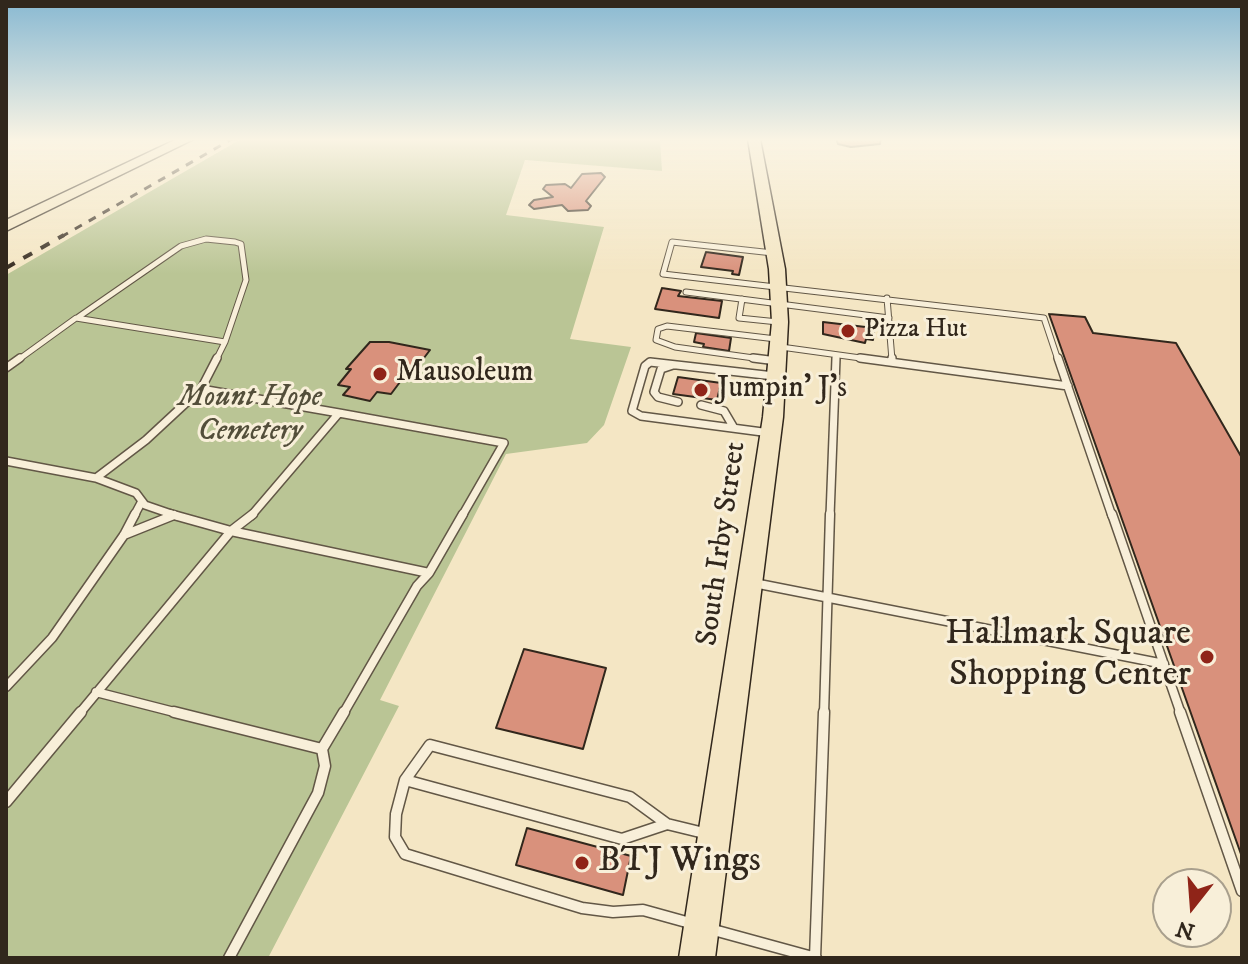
<!DOCTYPE html>
<html>
<head>
<meta charset="utf-8">
<style>
  body { margin:0 }
  #map { position:relative; width:1248px; height:964px; overflow:hidden; background:#f4e6c4; font-family:"IM FELL DW Pica",serif }
  canvas { display:block }
  .frame { position:absolute; inset:0; border:8px solid #31271c; pointer-events:none }
  .north { position:absolute; left:1152px; top:868px; width:80px; height:80px; box-sizing:border-box; background:#f8efd9; border:2px solid #a89f8d; border-radius:50%; rotate:197deg; font-size:22px; font-weight:700; line-height:32px; text-align:center; color:#31271c }
  .north::after { content:''; display:block; margin:auto; width:28px; height:36px; background:#8f2418; clip-path:polygon(50% 0,100% 100%,50% 72%,0 100%) }
</style>
</head>
<body>
<div id="map">
<canvas width="1248" height="964"></canvas>
<div class="frame"></div>
<div class="north">N</div>
</div>
<script>
const ctx = document.querySelector('canvas').getContext('2d');
ctx.lineJoin = 'round';
function paint(path, color) { ctx.fillStyle = color; ctx.fill(path, 'evenodd'); }
const shape = rows => new Path2D(rows.map(r => 'M' + r).join(''));
function strokePath(path, color, width, dash) { ctx.strokeStyle = color; ctx.lineWidth = width; ctx.lineCap = dash ? 'butt' : 'round'; ctx.setLineDash(dash || []); ctx.stroke(path); }
function drawText(font, color, halo, rows, align = 'center') {
  ctx.font = font + ' "IM FELL DW Pica",serif'; ctx.lineWidth = 6; ctx.setLineDash([]); ctx.textBaseline = 'middle'; ctx.strokeStyle = halo; ctx.fillStyle = color; for (const [text, x, y, turn = 0] of rows) {
    ctx.save(); ctx.translate(x, y); ctx.rotate((+turn || 0) * Math.PI / 180); ctx.textAlign = isNaN(turn) ? turn : align; if (halo) ctx.strokeText(text, 0, 0); ctx.fillText(text, 0, 0); ctx.restore();
  }
}
paint(shape([
  [241,139,660,139,662,171,525,160,506,215,604,227,570,339,631,347,604,425,587,443,506,454,380,700,399,706,268,958,6,958,6,275]
]), '#bac595');
const building = shape([
  [836,139,881,139,880,144,851,147,838,144,836,139],
  [601,173,605,177,586,201,591,206,588,210,568,211,562,205,534,209,529,205,534,200,553,197,543,189,546,185,565,184,571,188,582,174,601,173],
  [706,252,743,257,739,275,732,274,733,271,701,267,706,252],
  [662,288,681,291,678,296,722,301,719,318,655,309,662,288],
  [1049,314,1085,317,1093,333,1176,343,1242,458,1242,857,1049,314],
  [823,322,874,328,873,340,866,339,865,343,823,334,823,322],
  [696,333,731,338,729,351,703,347,704,344,694,342,696,333],
  [370,342,389,342,430,350,408,379,403,378,391,394,377,392,370,401,343,395,350,387,338,385,351,369,346,369,370,342],
  [678,377,721,383,717,400,673,394,678,377],
  [524,649,606,668,583,749,496,728,524,649],
  [527,828,631,856,623,895,516,865,527,828]
]);
paint(building, '#d9917c');
strokePath(building, '#31271c', 2);
const laneFar3 = shape([
  [773,253,672,242,663,274,1044,318,1058,360],
  [686,292,889,318],
  [887,298,892,360],
  [742,299,739,318,778,322],
  [77,318,181,246,206,239,235,242,241,244,246,280,225,342],
  [781,347,875,360],
  [18,360,76,318,225,342,216,360],
  [768,360,675,347,656,340,658,329,667,326,776,339],
  [836,360,836,355]
]);
const laneFar2 = shape([
  [217,358,201,389,339,413,251,516],
  [753,358,777,361],
  [860,358,1068,386],
  [892,358,892,362],
  [1058,358,1112,516],
  [673,365,661,369,654,392,658,397,678,402],
  [6,368,20,358],
  [701,405,724,411,734,428],
  [339,413,504,443,462,516],
  [770,433,641,416,632,411,645,366,650,362,774,376],
  [6,461,96,478],
  [134,516,142,501],
  [177,516,145,505,136,493,96,478,146,440,201,389],
  [830,516,836,358]
]);
const laneFar1 = shape([
  [170,514,231,531,429,573,463,514],
  [1112,514,1181,714],
  [124,535,174,515],
  [754,583,1164,664],
  [6,687,52,638,124,535,135,514],
  [96,692,182,714],
  [79,714,231,531,253,514],
  [343,714,417,586,429,573],
  [824,714,830,514]
]);
const lane = shape([
  [174,712,322,749],
  [1180,712,1242,891],
  [405,780,622,839,667,824],
  [6,802,81,712],
  [690,923,643,910,613,912,582,908,405,854,395,837,396,814,405,780,430,745,630,797,667,824,704,833],
  [710,929,816,958],
  [229,958,318,793,325,766,322,749,344,712],
  [815,958,824,712]
]);
const primary = shape([
  [748,139,760,139,785,269,788,322,783,417,715,958,679,958,763,417,772,322,769,269,748,139]
]);
const highway = shape([
  [177,139,194,139,6,231,6,220,177,139]
]);
strokePath(laneFar3, '#625746', 7);
strokePath(laneFar2, '#625746', 10);
strokePath(laneFar1, '#625746', 11);
strokePath(lane, '#625746', 13);
strokePath(primary, '#31271c', 3);
strokePath(highway, '#31271c', 3);
strokePath(laneFar3, '#f8efd9', 5);
strokePath(laneFar2, '#f8efd9', 7);
strokePath(laneFar1, '#f8efd9', 8);
strokePath(lane, '#f8efd9', 10);
paint(primary, '#f4e6c4');
paint(highway, '#f4e6c4');
strokePath(shape([
  [61,237,232,139]
]), '#31271c', 3, [8, 8]);
strokePath(shape([
  [6,268,64,235]
]), '#31271c', 4, [10, 10]);
const sky = ctx.createLinearGradient(0, 0, 0, 274);
sky.addColorStop(0, '#89b9d2');
sky.addColorStop(0.51, '#faf4e4');
sky.addColorStop(1, '#faf4e400');
ctx.fillStyle = sky;
ctx.fillRect(0, 0, 1248, 274);
for (const [x, y, r, color] of [
  [848,331,8,"#8f2418"],
  [380,374,8,"#8f2418"],
  [701,390,8,"#8f2418"],
  [1207,657,8,"#8f2418"],
  [582,863,8,"#8f2418"]
]) { const dot = new Path2D(); dot.arc(x, y, r, 0, 2 * Math.PI); ctx.fillStyle = color; ctx.fill(dot); strokePath(dot, '#f8efd9', 3); }
drawText('26px', '#31271c', '#f8efd9', [
  ["Pizza Hut",864,331]
], 'left');
drawText('30px', '#31271c', '#f8efd9', [
  ["Mausoleum",396,374],
  ["Jumpin' J's",717,390]
], 'left');
drawText('italic 30px', '#534e3a', '#f8efd9', [
  ["Mount Hope",250,399],
  ["Cemetery",250,433]
]);
drawText('30px', '#31271c', '#f8efd9', [
  ["South Irby Street",723,544,-82]
]);
drawText('36px', '#31271c', '#f8efd9', [
  ["Hallmark Square",1191,636],
  ["Shopping Center",1191,677],
  ["BTJ Wings",598,863,"left"]
], 'right');
</script>
</body>
</html>
